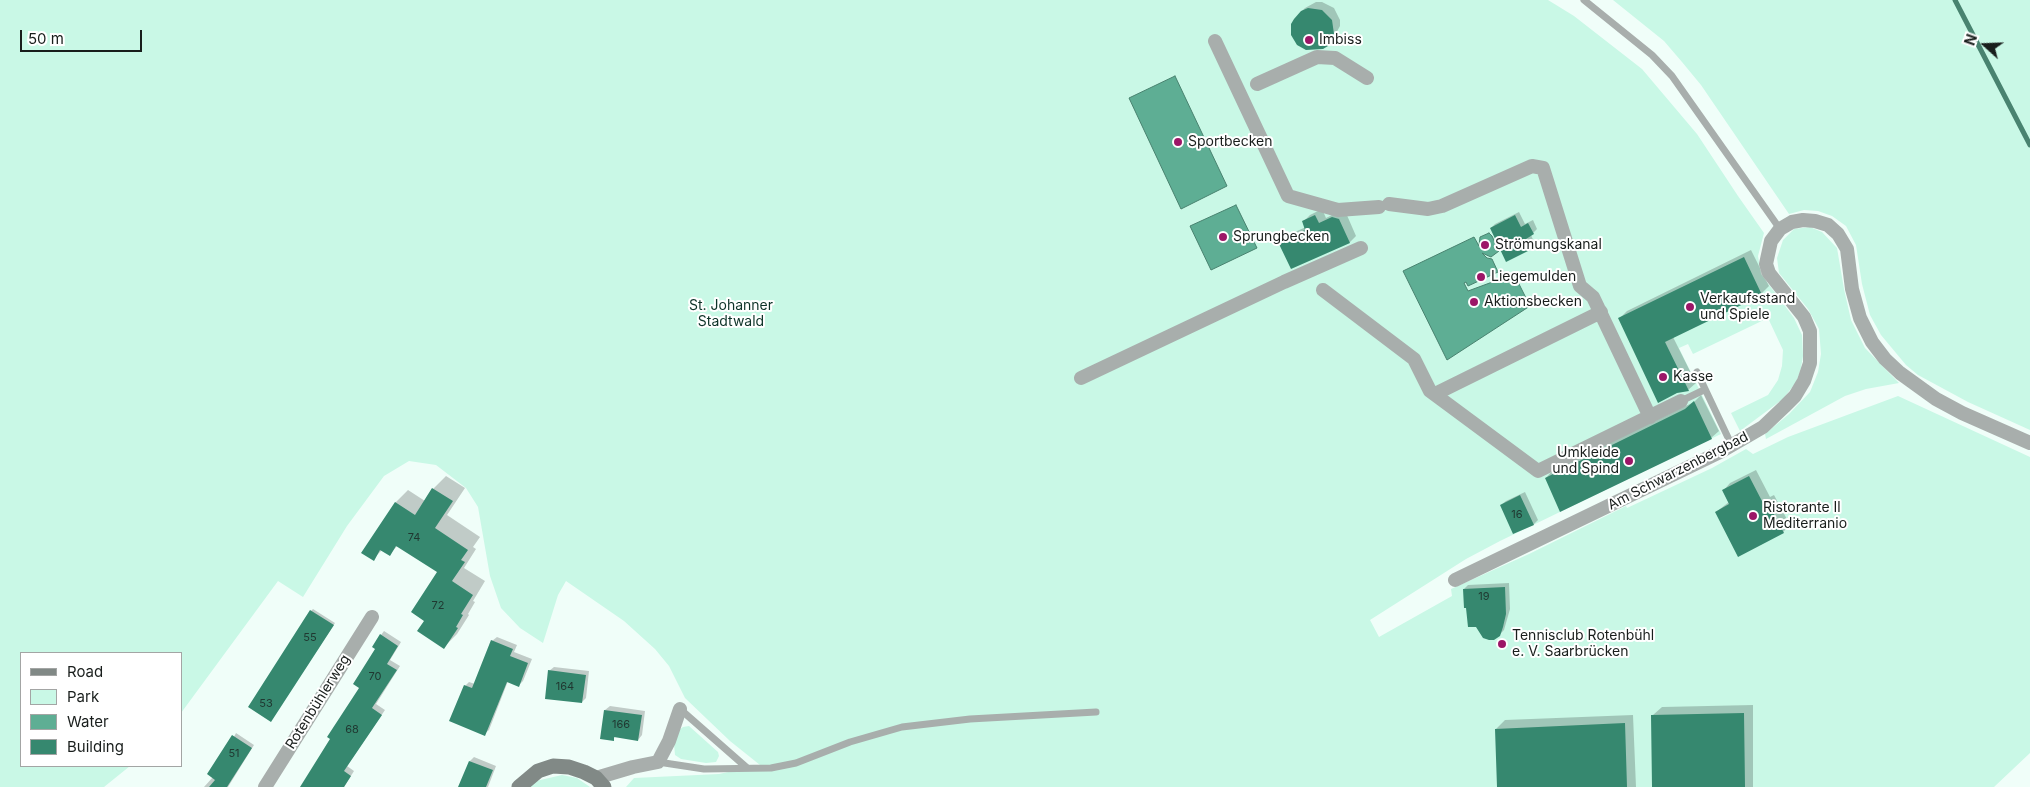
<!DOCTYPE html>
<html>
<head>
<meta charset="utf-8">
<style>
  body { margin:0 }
  #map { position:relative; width:2030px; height:787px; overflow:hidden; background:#f0fef9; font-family:Inter,sans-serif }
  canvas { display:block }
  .legend { position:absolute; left:20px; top:652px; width:162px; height:115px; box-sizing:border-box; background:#fff; border:1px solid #a3a5a4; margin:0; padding:6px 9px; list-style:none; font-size:15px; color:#191e1c }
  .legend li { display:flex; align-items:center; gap:10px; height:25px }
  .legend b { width:25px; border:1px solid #a3a5a4 }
  .north { position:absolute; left:1960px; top:20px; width:50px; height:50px; -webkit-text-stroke:4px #fff; paint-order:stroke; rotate:290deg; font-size:14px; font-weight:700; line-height:20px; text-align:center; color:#191e1c }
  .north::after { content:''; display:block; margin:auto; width:18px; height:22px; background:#191e1c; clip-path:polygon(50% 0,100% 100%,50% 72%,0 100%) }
  .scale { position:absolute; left:20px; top:30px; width:122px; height:22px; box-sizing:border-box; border:2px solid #191e1c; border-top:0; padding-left:6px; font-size:15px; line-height:18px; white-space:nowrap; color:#191e1c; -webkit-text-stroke:4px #fff; paint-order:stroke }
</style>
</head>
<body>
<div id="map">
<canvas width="2030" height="787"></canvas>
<ul class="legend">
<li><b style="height:6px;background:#818986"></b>Road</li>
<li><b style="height:14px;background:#c9f8e6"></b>Park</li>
<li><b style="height:14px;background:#5eae94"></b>Water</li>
<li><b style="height:14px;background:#36886f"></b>Building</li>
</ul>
<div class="north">N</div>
<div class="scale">50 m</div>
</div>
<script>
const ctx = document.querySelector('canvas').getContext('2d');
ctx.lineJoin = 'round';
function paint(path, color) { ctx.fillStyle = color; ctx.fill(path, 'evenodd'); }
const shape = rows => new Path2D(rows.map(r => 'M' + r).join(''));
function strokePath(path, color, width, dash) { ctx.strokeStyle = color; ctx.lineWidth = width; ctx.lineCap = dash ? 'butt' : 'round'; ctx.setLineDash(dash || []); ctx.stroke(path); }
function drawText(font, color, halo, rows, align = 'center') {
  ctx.font = font + ' Inter,sans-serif'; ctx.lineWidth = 4; ctx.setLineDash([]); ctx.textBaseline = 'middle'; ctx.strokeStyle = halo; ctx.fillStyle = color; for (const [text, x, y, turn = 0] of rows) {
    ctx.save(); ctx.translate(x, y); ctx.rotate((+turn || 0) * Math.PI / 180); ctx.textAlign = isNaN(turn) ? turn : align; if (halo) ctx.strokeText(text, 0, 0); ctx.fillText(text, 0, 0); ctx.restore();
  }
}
paint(shape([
  [0,0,1548,0,1574,16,1642,69,1697,134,1738,196,1764,233,1758,256,1761,274,1794,318,1802,335,1803,356,1801,368,1797,381,1783,399,1740,431,1731,413,1768,395,1778,380,1782,366,1783,350,1768,318,1693,354,1688,344,1679,348,1721,434,1500,541,1466,559,1370,620,1379,637,1452,596,1451,589,1529,554,1626,506,1627,508,1712,468,1746,449,1753,454,1788,437,1898,396,2030,457,2030,753,1994,787,626,787,634,778,719,774,760,765,730,741,685,698,669,666,655,649,624,621,566,581,558,595,543,643,520,628,501,608,490,576,478,507,466,488,436,465,409,461,384,476,347,526,303,597,278,581,181,713,181,653,21,653,21,766,130,766,104,787,0,787],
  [1613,0,2030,0,2030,430,1968,402,1918,375,1906,365,1881,335,1870,315,1862,284,1856,245,1846,226,1832,216,1818,211,1804,210,1789,214,1701,85,1682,62,1664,41],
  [1810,227,1822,232,1837,248,1844,289,1851,320,1865,348,1899,383,1866,389,1845,396,1766,439,1765,434,1789,414,1810,392,1818,372,1821,354,1819,329,1808,309,1779,273,1777,258,1783,240,1794,229],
  [689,726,718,752,719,756,716,762,706,763,681,759,675,755,674,744,679,730,683,727],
  [562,775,577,778,590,787,529,787,536,781]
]), '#c9f8e6');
const water = shape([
  [1175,76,1227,186,1181,209,1129,98,1175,76],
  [1236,205,1257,248,1211,270,1190,226,1236,205],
  [1489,233,1492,236,1499,251,1491,257,1482,253,1487,258,1492,259,1498,272,1468,286,1466,282,1464,283,1468,291,1514,274,1530,306,1447,360,1403,271,1474,237,1479,246,1480,237,1489,233]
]);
paint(water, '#5eae94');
strokePath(water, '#498370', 1);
paint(shape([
  [1316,2,1322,2,1334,8,1340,20,1340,26,1334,37,1327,45,1298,15,1305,8],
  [1322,209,1326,218,1340,211,1346,213,1356,236,1350,242,1291,268,1280,242,1286,236,1306,227,1303,222,1310,215],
  [1519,212,1525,224,1533,220,1537,229,1531,235,1535,244,1531,248,1491,228,1495,224],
  [1751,250,1769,286,1761,294,1673,337,1696,383,1688,390,1619,319,1627,311],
  [1701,395,1719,431,1711,438,1546,478,1553,470,1694,402],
  [1756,470,1770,497,1774,495,1790,525,1783,532,1716,512,1729,502,1724,490,1730,483],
  [446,476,465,488,447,515,480,537,473,547,476,549,464,568,485,581,473,601,475,602,468,614,469,615,457,634,444,647,426,620,439,571,398,545,390,554,382,550,373,559,395,503,408,490,425,501,433,489],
  [1525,492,1538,520,1534,524,1514,533,1501,505,1506,501],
  [1509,583,1510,609,1504,630,1499,635,1477,626,1464,589,1468,585],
  [313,609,335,623,272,719,311,611],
  [384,631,401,642,390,660,400,666,376,704,385,710,347,766,354,771,344,787,301,787,361,688,381,635],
  [497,637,517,645,514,652,532,659,523,681,519,685,508,681,489,730,484,734,465,686,469,682,475,684,492,641],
  [554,667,589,671,586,698,582,702,549,671],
  [1753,705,1753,787,1654,787,1653,715,1662,707],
  [610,706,645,711,642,735,638,740,616,736,613,739,601,738,605,710],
  [1633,715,1636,787,1498,787,1496,729,1505,720],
  [236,733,254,745,228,787,204,787,213,777],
  [474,757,496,766,488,787,459,787,470,761]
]), '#0003');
strokePath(shape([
  [1955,0,2030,145]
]), '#498370', 5);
paint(shape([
  [1308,8,1322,10,1332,20,1334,34,1328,46,1323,49,1306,50,1297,45,1291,35,1291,24,1294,19,1301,11],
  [1315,215,1319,223,1332,217,1339,219,1350,243,1291,269,1278,242,1305,230,1302,221],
  [1515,215,1521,227,1528,223,1534,234,1526,239,1532,249,1506,262,1490,228],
  [1744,257,1762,295,1665,342,1689,391,1677,393,1658,403,1618,318],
  [1694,401,1712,439,1560,512,1545,478,1685,409],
  [1749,476,1763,503,1767,501,1784,533,1738,557,1715,512,1729,504,1722,490],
  [432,488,453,501,435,528,468,550,461,560,465,562,452,581,473,595,461,614,463,615,456,627,458,628,444,649,417,631,424,621,411,612,437,572,396,546,390,556,380,550,374,561,361,553,395,502,415,515],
  [1520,495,1534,525,1513,534,1500,505],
  [1505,587,1506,614,1503,627,1500,636,1494,640,1489,640,1483,638,1476,627,1468,627,1466,608,1464,608,1463,589],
  [310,610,334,625,271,722,248,707],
  [380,634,398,646,387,664,397,670,372,708,382,715,344,771,351,776,344,787,300,787,330,739,327,737,359,688,353,684,375,649,372,647],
  [491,640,513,649,510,656,528,663,519,687,507,682,485,736,449,721,464,685,472,688],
  [548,670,586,675,582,703,545,699],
  [604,710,642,715,638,741,614,737,614,741,600,739],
  [1744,713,1745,787,1652,787,1651,715],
  [1625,723,1627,787,1497,787,1495,729],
  [232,735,252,748,227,787,209,787,215,780,207,774],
  [469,761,493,770,486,787,458,787]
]), '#36886f');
strokePath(shape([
  [1584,0,1652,55,1672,76,1780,229],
  [1697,372,1732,446],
  [1681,401,1704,390],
  [680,709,746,767],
  [658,762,704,769,771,768,796,763,850,742,902,727,970,719,1096,712]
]), '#a8aeac', 7);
strokePath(shape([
  [1215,41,1288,196,1338,210,1379,207],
  [1257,84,1317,57,1335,58,1367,78],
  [1389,204,1428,209,1442,206,1532,166,1543,168,1580,286,1593,297,1650,417],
  [1323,290,1414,359,1430,391,1538,471,1681,401],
  [1081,378,1284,282,1361,248],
  [1435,394,1601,312],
  [1455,580,1720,452,1763,427,1784,407,1795,396,1804,381,1810,363,1810,331,1804,317,1769,273,1766,264,1771,241,1780,229,1792,222,1803,220,1815,221,1828,225,1838,234,1847,249,1852,289,1860,318,1872,342,1885,359,1900,373,1936,399,1962,413,2030,443],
  [596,778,633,767,658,762,669,741,680,709],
  [265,787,372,617]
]), '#a8aeac', 14);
strokePath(shape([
  [519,787,538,771,553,766,569,767,584,772,596,778,604,787]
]), '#818986', 15);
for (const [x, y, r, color] of [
  [1309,40,5,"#9c1667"],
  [1178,142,5,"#9c1667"],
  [1223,237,5,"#9c1667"],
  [1485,245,5,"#9c1667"],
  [1481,277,5,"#9c1667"],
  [1474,302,5,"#9c1667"],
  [1690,307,5,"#9c1667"],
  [1663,377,5,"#9c1667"],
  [1629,461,5,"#9c1667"],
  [1753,516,5,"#9c1667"],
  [1502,644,5,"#9c1667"]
]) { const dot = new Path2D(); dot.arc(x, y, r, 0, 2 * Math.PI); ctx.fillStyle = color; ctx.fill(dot); strokePath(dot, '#fff', 2); }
drawText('11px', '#203831', null, [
  ["16",1517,515],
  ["74",414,538],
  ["19",1484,597],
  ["72",438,606],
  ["55",310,638],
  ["70",375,677],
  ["164",565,687],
  ["53",266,704],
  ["166",621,725],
  ["68",352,730],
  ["51",234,754]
]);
drawText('14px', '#191e1c', '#fff', [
  ["Imbiss",1319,40],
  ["Sportbecken",1188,142],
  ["Sprungbecken",1233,237],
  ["Strömungskanal",1495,245],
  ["Liegemulden",1491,277],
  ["Verkaufsstand",1700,299],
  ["und Spiele",1700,315],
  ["Aktionsbecken",1484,302],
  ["Kasse",1673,377],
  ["Umkleide",1619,453,"right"],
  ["und Spind",1619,469,"right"],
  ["Ristorante Il",1763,508],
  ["Mediterranio",1763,524],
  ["Tennisclub Rotenbühl",1512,636],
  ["e. V. Saarbrücken",1512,652]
], 'left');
drawText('14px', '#0d3328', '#fff', [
  ["St. Johanner",731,306],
  ["Stadtwald",731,322]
]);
drawText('14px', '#191e1c', '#fff', [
  ["Am Schwarzenbergbad",1678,471,-27],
  ["Rotenbühlerweg",318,702,-58]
]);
</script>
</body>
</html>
